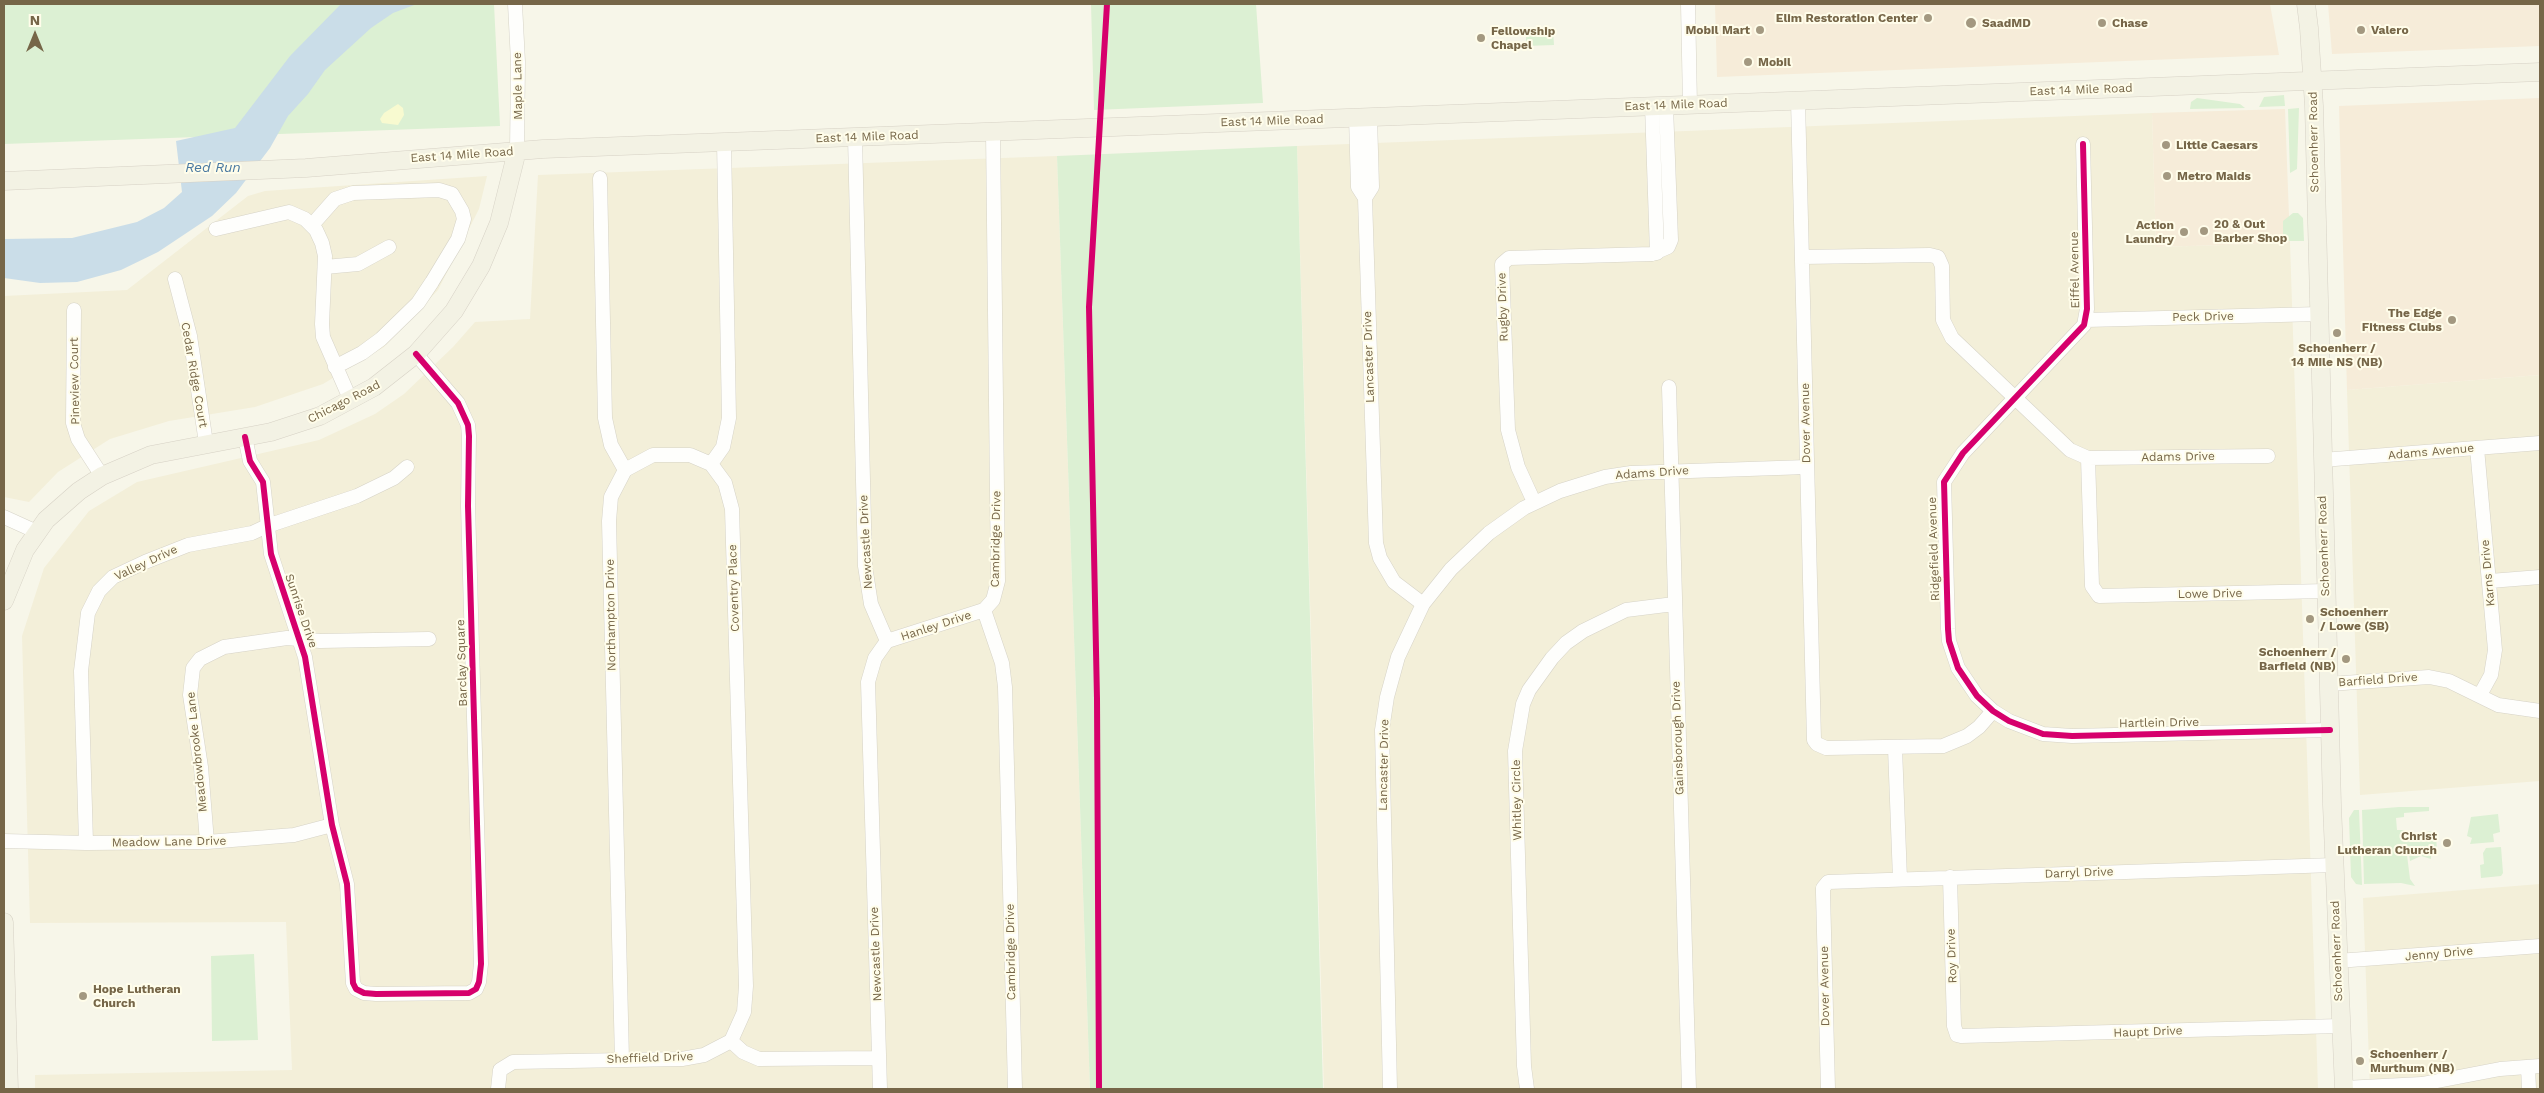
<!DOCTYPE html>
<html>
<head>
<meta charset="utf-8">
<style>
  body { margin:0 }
  #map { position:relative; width:2544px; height:1093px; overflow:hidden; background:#f7f6e9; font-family:"Work Sans",sans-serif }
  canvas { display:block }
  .frame { position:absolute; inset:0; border:5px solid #766648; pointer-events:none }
  .north { position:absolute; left:10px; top:10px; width:50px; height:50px; -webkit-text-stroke:4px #fffdea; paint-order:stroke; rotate:0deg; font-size:14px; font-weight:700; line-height:20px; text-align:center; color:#766648 }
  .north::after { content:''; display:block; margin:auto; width:18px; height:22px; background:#766648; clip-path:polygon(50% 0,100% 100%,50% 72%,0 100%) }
</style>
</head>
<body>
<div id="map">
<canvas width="2544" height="1093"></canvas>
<div class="frame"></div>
<div class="north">N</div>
</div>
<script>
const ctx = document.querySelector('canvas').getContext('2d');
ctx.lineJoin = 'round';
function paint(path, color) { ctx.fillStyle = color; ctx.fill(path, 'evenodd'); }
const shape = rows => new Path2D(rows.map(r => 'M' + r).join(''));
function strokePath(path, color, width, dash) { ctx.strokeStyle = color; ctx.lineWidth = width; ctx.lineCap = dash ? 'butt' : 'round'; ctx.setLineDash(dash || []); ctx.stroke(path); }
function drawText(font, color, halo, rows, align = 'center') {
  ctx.font = font + ' "Work Sans",sans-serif'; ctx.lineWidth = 4; ctx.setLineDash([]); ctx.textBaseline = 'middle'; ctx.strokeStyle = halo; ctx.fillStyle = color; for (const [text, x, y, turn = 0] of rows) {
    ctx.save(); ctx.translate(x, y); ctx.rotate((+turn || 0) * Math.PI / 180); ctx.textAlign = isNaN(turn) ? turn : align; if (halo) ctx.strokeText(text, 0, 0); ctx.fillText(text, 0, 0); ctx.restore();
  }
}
paint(shape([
  [2152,113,2156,247,2290,243,2318,1089,1324,1089,1297,146],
  [1057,156,1090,1089,35,1089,35,1075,292,1070,286,922,30,923,22,636,44,568,89,511,137,482,319,440,375,414,404,394,453,347,475,322,530,319,538,175],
  [487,176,479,209,438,290,384,347,323,384,255,407,169,421,110,439,58,472,29,502,4,497,4,296,127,290,248,196,265,191],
  [2540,375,2540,781,2360,795,2347,390],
  [2540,884,2540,1089,2370,1089,2363,898]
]), '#f3efd9');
paint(shape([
  [1715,4,2270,4,2279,55,1717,77],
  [2328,4,2540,4,2540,46,2332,54],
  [2540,98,2540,375,2347,390,2339,106],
  [2285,109,2290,243,2156,247,2152,113]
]), '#f6ecd9');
paint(shape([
  [4,4,494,4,500,126,4,144],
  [1091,4,1256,4,1263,103,1094,110],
  [1553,30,1554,45,1526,46,1526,31],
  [2284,95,2285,106,2259,107,2264,97],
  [2197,98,2240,104,2245,108,2190,109,2191,102],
  [2299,108,2297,169,2290,173,2288,109],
  [1297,146,1323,1089,1090,1089,1057,156],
  [2293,213,2298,213,2303,218,2304,241,2283,241,2283,221],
  [2399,807,2429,807,2429,811,2404,813,2404,817,2396,818,2397,830,2405,830,2406,834,2436,831,2437,854,2431,855,2431,859,2421,856,2410,861,2409,854,2407,855,2410,879,2415,886,2401,883,2364,884,2362,810],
  [2354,810,2359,810,2362,885,2356,884,2351,877,2349,818],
  [2498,814,2500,832,2493,834,2494,842,2470,844,2472,838,2467,836,2471,817],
  [2501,847,2503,873,2501,876,2481,878,2480,865,2484,864,2483,853,2486,848],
  [254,954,258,1040,212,1041,211,956]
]), '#dcf0d3');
paint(shape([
  [398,104,403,108,404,115,398,125,382,123,380,119,384,113]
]), '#f8fad0');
paint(shape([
  [341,4,417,4,393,13,371,28,325,70,308,94,288,116,270,148,236,193,212,216,158,252,121,270,77,282,40,283,4,278,4,239,72,238,137,222,164,208,182,192,176,141,235,128,290,56]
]), '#cadde8');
const minor = shape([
  [515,4,518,62,517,151],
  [1688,4,1690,105],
  [1798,101,1814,740,1817,744,1826,748,1943,746,1967,736,1979,727,1993,711],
  [1652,106,1657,253],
  [1356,117,1358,187,1365,198,1372,187,1370,117],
  [855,137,865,566,871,604,887,641],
  [2083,144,2087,309,2084,325,1963,453,1944,482,1948,629,1949,641,1958,668,1977,696,1993,711,2009,721,2043,734,2072,736,2330,730],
  [600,178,605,418,611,445,625,470],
  [1365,198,1376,543,1380,558,1394,582,1423,604],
  [312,225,335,199,353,193,439,190,452,194,462,211,464,219,458,239,432,282,418,303,381,339,362,353,335,367],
  [216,229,289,212,305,219,316,230,322,243,325,256,322,324,323,337,351,401],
  [1802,257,1930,255,1938,257,1942,266,1943,320,1952,338,2070,450,2088,458,2092,586,2099,596,2326,591],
  [325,267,358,264,389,247],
  [175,279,190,336,206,443],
  [74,310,73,423,78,439,102,476],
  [2086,320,2319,314],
  [1669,387,1689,1089],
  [245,437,250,461,263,482,271,554,305,657,332,825,347,884,353,983,356,989,364,993,376,994,469,993,476,989,479,982,481,964,468,506,469,436,468,425,458,403,416,354],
  [2477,448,2495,650,2491,675,2480,695],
  [2088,458,2268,456],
  [2322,460,2540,443],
  [711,464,723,447,729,418,724,142],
  [1534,502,1518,467,1508,430,1502,264,1509,258,1652,254,1668,247,1671,240,1666,106],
  [4,517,37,532],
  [2490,581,2540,577],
  [984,610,993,600,998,581,993,132],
  [984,610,1002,663,1005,687,1015,1089],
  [887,641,984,610],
  [2329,684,2429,677,2449,681,2498,705,2540,711],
  [1895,748,1900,879],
  [4,841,86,843,207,842,294,835,332,825],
  [207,842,201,767,190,695,193,668,200,659,224,647,287,638,320,641,429,639],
  [86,843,81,671,88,613,99,591,113,577,145,562,188,545,252,533,267,526,357,496,394,478,407,467],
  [1950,877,1954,1026,1957,1035,1961,1036,2340,1026],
  [2337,961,2540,946],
  [622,1060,609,521,611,497,625,470,653,455,690,455,711,464,725,483,732,509,746,986,744,1012,731,1041],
  [2528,1067,2529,1089],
  [2344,1088,2422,1084,2500,1069,2540,1066],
  [498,1089,500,1070,513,1062,682,1059,704,1055,731,1041,743,1052,759,1059,879,1058],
  [880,1089,868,682,875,658,887,641],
  [1390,1089,1382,730,1387,697,1398,657,1423,604,1451,569,1489,533,1524,508,1560,491,1605,477,1631,473,1807,467],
  [1527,1089,1524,1066,1515,751,1523,704,1529,690,1552,658,1566,643,1583,631,1626,610,1674,604],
  [1828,1089,1823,893,1823,888,1828,882,2334,865]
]);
const major = shape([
  [2306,4,2309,28,2314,106,2332,805,2344,1089],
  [4,181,306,168,543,149,2540,72],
  [4,601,25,550,46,520,79,491,102,476,151,455,271,432,320,416,374,387,416,354,454,311,481,266,499,223,517,151],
  [4,922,9,1089]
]);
strokePath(minor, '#d6d3c7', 15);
strokePath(major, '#d6d1c5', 19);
strokePath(minor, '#fefefc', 14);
strokePath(major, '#f3f2e4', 18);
strokePath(shape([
  [2083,144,2087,309,2084,325,1963,453,1944,482,1948,629,1949,641,1958,668,1977,696,1993,711,2009,721,2043,734,2072,736,2330,730],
  [245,437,250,461,263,482,271,554,305,657,332,825,347,884,353,983,356,989,364,993,376,994,469,993,476,989,479,982,481,964,468,506,469,436,468,425,458,403,416,354],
  [1099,1089,1097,699,1089,307,1107,4]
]), '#d6006c', 6);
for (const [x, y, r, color] of [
  [1928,18,5,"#a39880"],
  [1971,23,6,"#a39880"],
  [2102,23,5,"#a39880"],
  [1760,30,5,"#a39880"],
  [2361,30,5,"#a39880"],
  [1481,38,5,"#a39880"],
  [1748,62,5,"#a39880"],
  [2166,145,5,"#a39880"],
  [2167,176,5,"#a39880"],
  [2204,231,5,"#a39880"],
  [2184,232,5,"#a39880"],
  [2452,320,5,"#a39880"],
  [2337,333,5,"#a39880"],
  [2310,619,5,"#a39880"],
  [2346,659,5,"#a39880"],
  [2447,843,5,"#a39880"],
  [83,996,5,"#a39880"],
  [2360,1061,5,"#a39880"]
]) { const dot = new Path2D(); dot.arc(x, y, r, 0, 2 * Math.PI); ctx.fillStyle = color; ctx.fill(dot); strokePath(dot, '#fffdea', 2); }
drawText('bold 12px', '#766648', '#fffdea', [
  ["Elim Restoration Center",1918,18,"right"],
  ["SaadMD",1982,23],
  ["Chase",2112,23],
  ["Mobil Mart",1750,30,"right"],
  ["Valero",2371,30],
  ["Fellowship",1491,31],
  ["Chapel",1491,45],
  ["Mobil",1758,62],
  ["Little Caesars",2176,145],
  ["Metro Maids",2177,176],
  ["20 & Out",2214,224],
  ["Barber Shop",2214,238],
  ["Action",2174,225,"right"],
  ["Laundry",2174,239,"right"],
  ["The Edge",2442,313,"right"],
  ["Fitness Clubs",2442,327,"right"],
  ["Schoenherr /",2337,348,"center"],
  ["14 Mile NS (NB)",2337,362,"center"],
  ["Schoenherr",2320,612],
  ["/ Lowe (SB)",2320,626],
  ["Schoenherr /",2336,652,"right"],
  ["Barfield (NB)",2336,666,"right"],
  ["Christ",2437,836,"right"],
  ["Lutheran Church",2437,850,"right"],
  ["Hope Lutheran",93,989],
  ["Church",93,1003],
  ["Schoenherr /",2370,1054],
  ["Murthum (NB)",2370,1068]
], 'left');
drawText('12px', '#766648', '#fffdea', [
  ["Maple Lane",518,86,-91],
  ["East 14 Mile Road",2081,90,-2],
  ["East 14 Mile Road",1676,105,-2],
  ["East 14 Mile Road",1272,121,-2],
  ["East 14 Mile Road",867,137,-2],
  ["Schoenherr Road",2314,142,-91],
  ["East 14 Mile Road",462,155,-4],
  ["Eiffel Avenue",2075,270,-91],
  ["Rugby Drive",1503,307,-92],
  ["Peck Drive",2203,317,-1],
  ["Lancaster Drive",1369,357,-92],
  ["Cedar Ridge Court",194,375,80],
  ["Pineview Court",75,381,-91],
  ["Chicago Road",344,402,-27],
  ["Dover Avenue",1806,423,-91],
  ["Adams Avenue",2431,452,-5],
  ["Adams Drive",2178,457,-1],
  ["Adams Drive",1652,473,-4],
  ["Cambridge Drive",996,539,-89],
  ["Newcastle Drive",866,542,-93],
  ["Schoenherr Road",2324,546,-92],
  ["Ridgefield Avenue",1934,549,-92],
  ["Valley Drive",146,563,-25],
  ["Karns Drive",2488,573,-95],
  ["Coventry Place",734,588,-92],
  ["Lowe Drive",2210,594,-1],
  ["Sunrise Drive",301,611,71],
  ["Northampton Drive",611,615,-91],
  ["Hanley Drive",936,626,-18],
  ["Barclay Square",462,663,-92],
  ["Barfield Drive",2378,680,-4],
  ["Hartlein Drive",2159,723,-1],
  ["Gainsborough Drive",1678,738,-92],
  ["Meadowbrooke Lane",197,752,-96],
  ["Lancaster Drive",1384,765,-89],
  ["Whitley Circle",1517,800,-91],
  ["Meadow Lane Drive",169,842,-1],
  ["Darryl Drive",2079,873,-2],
  ["Schoenherr Road",2337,951,-92],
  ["Cambridge Drive",1011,952,-91],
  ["Newcastle Drive",876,954,-92],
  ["Jenny Drive",2439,954,-5],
  ["Roy Drive",1952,956,-92],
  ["Dover Avenue",1825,986,-91],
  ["Haupt Drive",2148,1032,-2],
  ["Sheffield Drive",650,1058,-2]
]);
drawText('italic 14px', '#4978a1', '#fffdea', [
  ["Red Run",213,168]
]);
</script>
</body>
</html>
